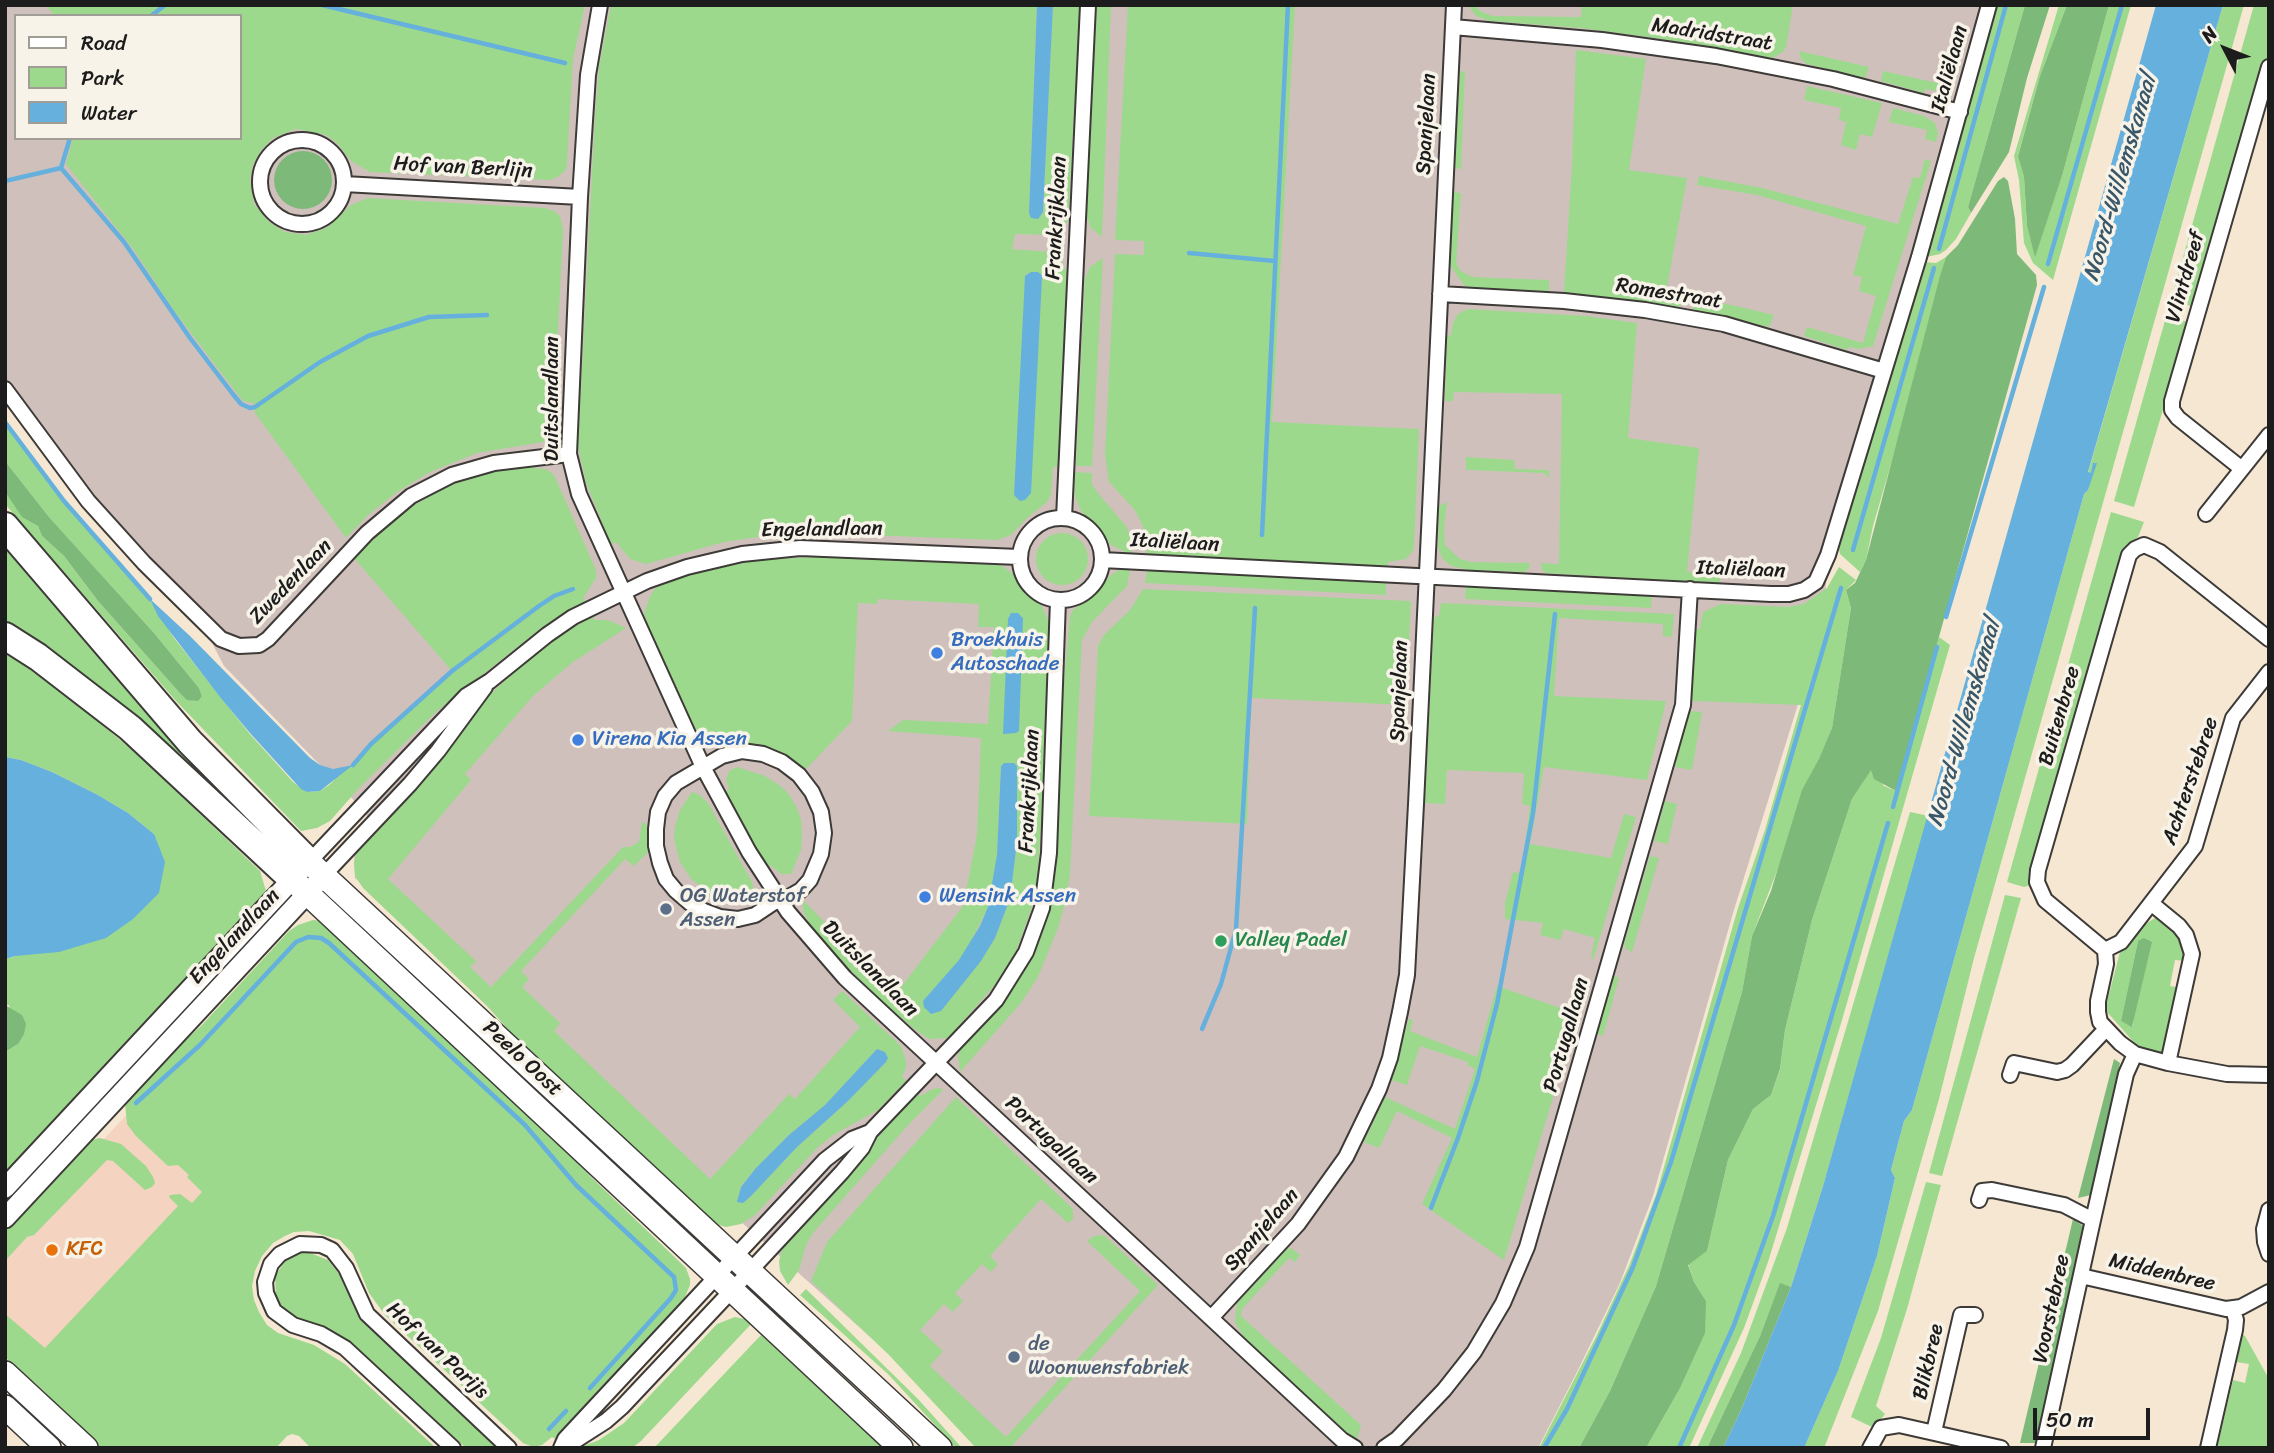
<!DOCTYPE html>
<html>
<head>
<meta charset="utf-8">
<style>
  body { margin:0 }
  #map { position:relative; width:2274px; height:1453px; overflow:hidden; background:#f5e7d2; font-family:Sriracha,sans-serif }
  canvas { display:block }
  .frame { position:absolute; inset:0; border:7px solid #1c1c1c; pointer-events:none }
  .legend { position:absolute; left:14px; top:14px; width:228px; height:126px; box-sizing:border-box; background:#f7f3e8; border:2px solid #9f9d96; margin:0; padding:9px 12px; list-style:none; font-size:21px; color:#1c1c1c }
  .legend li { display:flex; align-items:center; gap:14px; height:35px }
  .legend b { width:35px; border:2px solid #9f9d96 }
  .north { position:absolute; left:2190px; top:14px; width:70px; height:70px; -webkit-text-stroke:5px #f7f3e8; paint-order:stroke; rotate:312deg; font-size:19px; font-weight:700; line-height:28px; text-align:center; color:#1c1c1c }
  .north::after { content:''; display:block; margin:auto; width:24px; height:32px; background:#1c1c1c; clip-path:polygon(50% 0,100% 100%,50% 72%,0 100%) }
  .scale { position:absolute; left:2033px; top:1408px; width:117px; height:32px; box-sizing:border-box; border:4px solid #1c1c1c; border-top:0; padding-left:9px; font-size:21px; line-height:24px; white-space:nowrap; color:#1c1c1c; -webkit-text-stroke:5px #f7f3e8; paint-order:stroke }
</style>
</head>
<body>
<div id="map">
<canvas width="2274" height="1453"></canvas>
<div class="frame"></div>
<ul class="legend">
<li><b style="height:9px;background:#fff"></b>Road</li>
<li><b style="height:19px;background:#9cd98d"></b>Park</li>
<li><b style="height:19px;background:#65b0dd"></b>Water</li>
</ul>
<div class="north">N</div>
<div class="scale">50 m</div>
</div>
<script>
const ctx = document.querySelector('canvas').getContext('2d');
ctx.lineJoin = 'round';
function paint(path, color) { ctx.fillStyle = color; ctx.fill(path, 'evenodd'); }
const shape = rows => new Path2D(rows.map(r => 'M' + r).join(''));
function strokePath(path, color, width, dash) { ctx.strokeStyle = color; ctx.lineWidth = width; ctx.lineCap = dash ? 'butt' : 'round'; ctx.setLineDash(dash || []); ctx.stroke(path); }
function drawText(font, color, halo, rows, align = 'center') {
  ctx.font = font + ' Sriracha,sans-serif'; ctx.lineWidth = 7; ctx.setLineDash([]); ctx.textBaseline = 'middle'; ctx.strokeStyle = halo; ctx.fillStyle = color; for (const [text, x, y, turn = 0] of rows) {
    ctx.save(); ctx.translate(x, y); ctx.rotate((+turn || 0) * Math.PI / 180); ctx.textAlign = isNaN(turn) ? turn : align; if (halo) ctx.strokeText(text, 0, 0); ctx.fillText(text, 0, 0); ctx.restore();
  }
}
paint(shape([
  [133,1108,213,1182,38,1369,5,1338,5,1245]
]), '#f4d3c0');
paint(shape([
  [5,5,1989,5,1828,555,1823,624,1733,913,1653,1196,1620,1283,1577,1372,1538,1448,995,1448,355,878,354,849,373,823,351,797,224,666,200,620,144,563,5,389],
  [16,16,240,16,240,138,16,138]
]), '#d0c0bc');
paint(shape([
  [45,5,585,5,573,59,567,162,566,170,556,178,549,180,370,172,351,161,336,142,326,135,296,129,273,138,262,149,253,164,250,179,254,204,269,222,285,232,306,235,328,227,351,205,368,198,545,208,554,211,560,216,563,230,553,431,549,438,543,442,477,453,430,472,397,492,367,516,346,538,255,413,254,403,243,401,219,370,173,309,134,250,66,164,73,138,240,138,240,16,55,16],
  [611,5,1037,5,1029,213,1043,212,1053,5,1080,5,1068,221,1053,235,1015,234,1012,249,1051,252,1060,258,1067,273,1060,467,1053,467,1051,495,1047,502,1027,518,1011,535,997,540,841,534,795,533,765,536,724,542,646,564,630,559,616,542,611,544,586,483,578,447,595,116,599,68],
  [1027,273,1042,274,1042,278,1029,497,1014,495],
  [1097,5,1111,5,1102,237,1091,228,1086,215],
  [1128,5,1295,5,1272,422,1419,429,1414,546,1413,551,1406,559,1388,562,1387,568,1147,556,1144,529,1139,518,1134,509,1109,482,1105,454,1115,254,1144,255,1144,241,1115,240],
  [1468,5,1475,5,1480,11,1492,16,1581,17,1582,5,1793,5,1786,47,1783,52,1772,58,1662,39,1580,28,1489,21,1476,16],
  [1996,5,2025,5,1968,207,1971,213,1956,239,1946,250,1940,254,1926,257],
  [2059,5,2067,5,2040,76,2018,155,2024,177,2027,226,2035,255,2062,176,2109,5,2131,5,2053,280,2033,263,2024,243,2019,180,2014,156],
  [2223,5,2244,5,1974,958,1939,1099,1878,1311,1824,1448,1804,1448,1838,1371,1877,1256,1895,1178,1891,1170,1904,1121,1912,1110,2084,494,2088,490,2091,473,2088,473],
  [2254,5,2269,5,2269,56,2265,60,2194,307,2171,300],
  [1576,50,1646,59,1629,170,1687,178,1666,292,1683,296,1680,307,1564,293,1572,164],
  [1799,51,1869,67,1865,78,1807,64,1801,59],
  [1460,71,1465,72,1461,169,1455,168],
  [1883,71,1951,86,1937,91,1925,89,1924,93,1881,81],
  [1807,86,1882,103,1872,137,1860,134,1856,150,1841,145,1846,122,1839,120,1841,108,1804,100],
  [1893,108,1924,116,1935,123,1938,133,1936,142,1925,139,1927,130,1889,122],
  [1925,159,1931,161,1873,346,1859,349,1849,347,1847,350,1804,336,1807,327,1863,343,1876,296,1859,291,1862,277,1853,275,1866,226,1757,195,1697,185,1699,176,1762,188,1898,224,1913,177,1920,178],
  [1453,192,1461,193,1456,264,1461,271,1472,277,1549,280,1549,292,1476,288,1465,286,1460,280,1449,263],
  [1946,257,1906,412,1873,526,1866,560,1860,572,1840,554,1839,549,1924,262,1936,263],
  [1103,258,1092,466,1076,466,1085,279,1090,267],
  [1695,298,1736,306,1774,315,1769,327,1693,310],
  [1468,309,1586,316,1637,323,1628,438,1699,448,1687,572,1720,575,1720,584,1546,573,1542,570,1541,563,1559,564,1562,394,1454,392,1453,401,1445,401,1447,336,1451,335,1453,323,1458,314],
  [2166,317,2189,322,2134,507,2114,501],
  [5,422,64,501,150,599,174,638,249,733,293,782,307,792,320,791,329,785,452,671,354,558,404,511,443,488,469,478,490,471,534,464,534,468,546,469,554,475,596,570,596,578,583,598,585,601,540,629,437,711,360,787,330,821,317,828,301,831,176,701,5,504,5,492,22,516,38,526,42,536,64,556,98,601,178,691,202,696,199,688,154,633,49,517,5,461],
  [1466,457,1514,460,1515,469,1549,470,1549,478,1544,473,1466,470],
  [1074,472,1092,473,1092,484,1097,492,1126,526,1130,536,1132,555,1111,545,1099,529,1081,511,1075,496],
  [1447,502,1444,530,1445,545,1460,559,1471,562,1530,563,1529,568,1525,572,1469,570,1451,566,1442,558,1438,547,1439,506],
  [2111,512,2144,522,2138,537,2126,546,2031,885,2024,887,2007,882],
  '1036 559a26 26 0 1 1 52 0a26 26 0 1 1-52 0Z',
  [5,544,239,806,237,809,158,737,5,630],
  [831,556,995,564,1004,567,1014,575,1027,592,1042,606,1050,624,1042,813,1036,896,1017,949,1001,978,948,1038,929,1039,913,1028,886,1005,848,968,810,925,803,911,803,905,804,901,837,935,841,933,899,990,963,906,977,835,981,738,888,731,903,720,988,724,994,627,978,627,979,604,878,599,877,604,858,603,852,721,807,768,802,768,783,755,763,747,748,744,712,745,704,742,699,737,647,623,644,614,650,596,655,589,659,585,680,577,746,561],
  [1001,766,1017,809,1017,842,1010,899,995,938,981,961,941,1011,927,996,949,974,970,944,988,907,993,886,997,855],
  [1839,567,1856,580,1846,590,1851,608,1832,728,1752,936,1742,992,1656,1286,1610,1391,1579,1448,1539,1448,1596,1337,1629,1266,1656,1195,1738,908,1765,830,1801,705,1693,701,1690,695,1696,629,1700,629,1703,612,1721,604,1788,607,1804,604,1827,588],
  [1119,570,1130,570,1127,586,1092,622,1082,640,1070,875,1065,903,1058,928,1038,977,1021,1003,960,1072,958,1056,963,1043,1016,980,1034,950,1042,931,1053,886,1057,845,1061,715,1070,616,1073,610,1092,596,1111,575],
  [1147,570,1386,582,1386,595,1145,583],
  [1466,586,1652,594,1651,608,1465,599],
  [1143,589,1411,601,1406,705,1251,698,1247,824,1089,816,1098,646,1104,635,1130,610],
  [1441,603,1674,614,1672,637,1663,636,1663,624,1559,618,1554,696,1666,701,1647,780,1544,767,1530,844,1611,858,1624,814,1636,817,1593,960,1591,956,1595,938,1564,929,1560,940,1540,935,1543,923,1505,919,1505,903,1513,872,1521,873,1530,806,1522,804,1524,773,1447,770,1445,804,1425,803,1434,617,1439,616],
  [593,616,594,620,608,620,626,628,573,662,533,696,465,774,471,780,388,879,476,961,470,967,491,987,623,847,630,847,639,842,642,821,647,825,648,852,634,866,625,859,521,971,529,979,522,987,560,1023,554,1031,710,1179,789,1094,795,1099,860,1027,833,1000,842,991,901,1046,906,1061,906,1068,902,1076,906,1081,878,1110,833,1135,817,1148,755,1215,741,1224,726,1227,712,1223,531,1055,487,1006,363,888,355,876,354,862,358,848,483,701,522,665,565,632],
  [877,1049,886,1062,847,1102,797,1147,751,1196,743,1203,738,1202,741,1186,756,1168,789,1135,825,1105],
  [1939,637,1950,645,1842,1020,1768,1262,1744,1328,1689,1448,1646,1448,1679,1390,1706,1301,1694,1282,1688,1264,1707,1251,1728,1160,1753,1109,1771,1095,1780,1070,1785,1030,1812,920,1852,799,1871,769,1884,786,1896,791],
  [5,651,73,701,137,754,260,871,266,891,255,911,5,1180,5,1052,18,1044,9,1005,5,1005,5,959,15,956,154,834,128,813,98,795,52,772,21,760,5,757],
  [1690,711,1702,712,1692,770,1675,767,1686,718],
  [737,767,765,776,779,785,788,793,796,806,801,819,802,836,801,850,791,874,781,874,770,865,767,867,725,792,729,789,726,780,729,771],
  [692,792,700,795,708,803,752,882,754,892,748,900,723,897,707,891,691,879,680,862,674,839,675,827,680,810],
  [1665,801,1677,804,1668,844,1654,841],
  [1910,812,1929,816,1823,1186,1791,1287,1780,1284,1760,1336,1707,1448,1697,1448,1741,1353,1787,1228],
  [1650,856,1659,858,1632,952,1626,949,1624,944],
  [2005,895,2021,898,1942,1176,1929,1173],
  [2157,917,2184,938,2186,961,2175,960,2170,986,2181,988,2166,1048,2162,1052,2156,1053,2139,1048,2107,1012,2106,1006,2120,952,2145,924],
  [2138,941,2133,1026,2132,1026,2121,1021],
  [313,920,324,921,555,1135,591,1177,686,1268,690,1279,690,1285,682,1304,557,1440,552,1437,542,1445,533,1447,523,1443,385,1315,369,1293,353,1254,340,1240,309,1231,294,1232,285,1236,273,1243,262,1256,255,1271,252,1286,254,1300,259,1312,267,1325,278,1333,314,1345,345,1364,436,1448,311,1448,299,1436,292,1434,287,1436,276,1448,93,1448,44,1391,5,1357,5,1314,45,1348,178,1206,169,1197,170,1195,180,1194,192,1203,202,1192,187,1177,189,1175,178,1165,168,1166,136,1136,127,1124,125,1103,132,1088,202,1025,289,931,298,925],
  [1614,976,1619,978,1603,1036,1597,1034],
  [1497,986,1578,1014,1504,1260,1422,1204,1452,1138,1397,1111,1379,1148,1364,1142,1385,1097,1455,1129,1475,1069,1467,1065,1468,1062,1420,1046,1407,1085,1391,1080,1409,1019,1413,1020,1410,1031,1477,1057],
  [940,1088,943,1090,908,1125,813,1233,806,1245,799,1270,788,1285,780,1271,779,1261,784,1243,917,1093,920,1096,933,1089],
  [956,1097,1073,1209,1073,1219,1068,1223,1041,1199,990,1256,998,1264,991,1272,982,1264,955,1293,963,1301,953,1312,944,1304,920,1330,943,1351,930,1366,1006,1437,1140,1291,1087,1241,1094,1236,1104,1235,1158,1285,1010,1448,976,1448,888,1354,811,1281,827,1242],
  [100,1138,121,1144,146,1166,153,1177,155,1183,152,1187,145,1190,113,1161,107,1160,34,1235,27,1237,5,1261,5,1225,86,1141],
  [1926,1182,1941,1185,1907,1309,1876,1406,1885,1414,1874,1428,1851,1417,1881,1338],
  [1291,1248,1300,1255,1295,1262,1289,1258,1242,1309,1241,1316,1361,1425,1357,1439,1341,1429,1246,1340,1235,1323,1237,1303,1285,1250],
  [300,1253,310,1253,328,1260,342,1278,355,1308,378,1336,498,1448,466,1448,356,1347,329,1329,293,1317,283,1308,276,1296,275,1276,286,1260],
  [806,1289,918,1399,962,1448,956,1448,889,1375,800,1295],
  [735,1317,754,1321,641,1441,632,1448,578,1448,599,1440,624,1423,717,1324],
  [2242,1334,2245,1336,2269,1379,2269,1448,2217,1448,2233,1380,2245,1383,2249,1364,2237,1362],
  [761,1335,813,1383,868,1426,892,1448,654,1448]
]), '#9cd98d');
paint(shape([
  [2025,5,2050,5,2027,78,2009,152,1971,213,1968,207],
  [2067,5,2109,5,2062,176,2035,257,2027,226,2024,177,2018,156,2040,76],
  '274 180a29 29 0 1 1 58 0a29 29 0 1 1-58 0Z',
  [2004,177,2008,181,2015,219,2017,254,2036,275,2037,285,1896,791,1874,779,1871,770,1852,799,1812,920,1785,1030,1780,1069,1771,1095,1753,1109,1728,1160,1707,1251,1688,1265,1694,1282,1706,1301,1705,1333,1679,1390,1646,1448,1579,1448,1610,1391,1656,1286,1742,992,1752,936,1771,891,1802,790,1819,759,1832,728,1851,608,1846,590,1855,583,1866,560,1940,276,1946,257,1958,245,1998,181],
  [5,461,49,517,154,633,199,688,202,696,198,701,187,700,178,691,98,601,64,556,42,536,38,526,22,517,5,492],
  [2144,938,2152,942,2132,1027,2121,1021,2138,941],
  [5,1005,22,1015,26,1024,24,1034,18,1044,5,1052],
  [2114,1059,2120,1063,2091,1195,2078,1198],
  [2073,1219,2083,1226,2036,1443,2020,1443],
  [1780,1283,1791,1287,1742,1408,1723,1448,1707,1448,1760,1336]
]), '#7db978');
paint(shape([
  [1037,5,1053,5,1043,212,1038,219,1031,218,1029,213],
  [2156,5,2223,5,2088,472,2091,473,2093,463,2097,463,2088,490,2084,494,1912,1110,1904,1121,1891,1170,1895,1178,1877,1256,1838,1371,1804,1448,1723,1448,1742,1408,1791,1287,1823,1186],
  [1031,272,1038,272,1042,275,1042,278,1031,493,1025,500,1020,501,1014,495,1025,276],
  [150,599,190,636,310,758,320,765,333,769,353,765,320,791,307,792,301,789,250,733,220,697,158,616],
  [1011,613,1018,613,1023,618,1019,731,1016,733,1003,734,1008,619],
  [5,757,21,760,52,772,98,795,128,813,154,834,165,862,159,893,133,919,106,938,59,952,15,956,5,959],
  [1004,763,1014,763,1017,766,1017,842,1010,899,995,938,981,961,941,1011,931,1014,924,1007,923,1001,959,960,980,926,988,907,997,855,1001,766],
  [877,1049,885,1052,888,1058,886,1062,847,1102,797,1147,751,1196,743,1203,737,1202,741,1187,756,1168,789,1135,825,1105]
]), '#65b0dd');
strokePath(shape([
  [322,5,565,63],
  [151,16,165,5],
  [61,168,124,242,190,338,232,393,241,404,250,408,255,407,320,362,368,336,429,317,487,315],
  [5,181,61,168,70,138],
  [1939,249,2006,5],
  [1189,253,1275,261],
  [2048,264,2122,5],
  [5,422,64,501,150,599],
  [1262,535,1288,5],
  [1853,550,1934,268],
  [1946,617,2044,287],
  [353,765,371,744,452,671,539,606,554,596,573,589],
  [1893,807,1937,647],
  [1202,1029,1221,984,1236,929,1255,608],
  [136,1103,200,1045,296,942,308,937,321,938,329,943,525,1125,576,1185,674,1277,676,1290,671,1298,590,1388],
  [1431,1208,1458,1138,1477,1081,1497,1004,1533,813,1555,614],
  [549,1429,566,1411],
  [1544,1448,1567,1409,1633,1267,1671,1162,1841,588],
  [1679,1448,1734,1325,1773,1216,1888,823]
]), '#65b0dd', 4.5);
const minor = shape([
  [600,5,588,75,580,197,569,454,579,494,703,767,749,852,788,912,845,978,1342,1440,1355,1448],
  [1453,27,1602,40,1716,56,1833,79,1960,112],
  '260 182a42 42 0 1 1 84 0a42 42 0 1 1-84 0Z',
  [344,184,580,197],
  [1440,294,1564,301,1645,310,1724,324,1884,371],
  [5,389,88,501,144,563,221,639,239,646,259,645,268,639,367,533,411,496,452,475,494,463,569,454],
  [2242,469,2178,418,2172,410,2172,401,2269,67],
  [2206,514,2269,435],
  '1020 559a41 41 0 1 1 82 0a41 41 0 1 1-82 0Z',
  [1064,518,1088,5],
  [1102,560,1771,594,1789,594,1804,590,1816,582,1828,555,1919,257,1989,5],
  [2269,639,2160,552,2144,545,2135,549,2129,555,2038,870,2037,882,2045,900,2105,950,2106,964,2098,1001,2098,1012,2100,1022,2120,1043,2135,1054,2168,1063,2227,1074,2269,1075],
  [742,751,763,754,782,762,799,775,812,792,821,812,824,833,821,854,810,880,801,890,789,897,773,903,755,915,738,919,720,917,704,911,690,903,676,891,666,879,660,863,656,846,656,829,658,812,665,796,676,783,722,756,742,751],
  [309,862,466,696,490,681,547,635,573,617,647,581,687,567,742,554,800,548,1019,557],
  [324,875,410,784,438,751,485,687],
  [2151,903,2179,926,2186,935,2192,954,2168,1063],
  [2105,950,2121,942,2195,846,2233,718,2269,672],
  [2010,1075,2014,1063,2057,1072,2065,1070,2072,1065,2106,1029],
  [1979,1200,1982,1191,1992,1190,2064,1205,2093,1220,2043,1448],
  [2269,1210,2264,1229,2265,1242,2269,1254],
  [2093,1220,2126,1074,2135,1054],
  [2081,1276,2226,1309,2241,1307,2269,1292],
  [1211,1318,1298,1224,1346,1157,1379,1089,1390,1058,1400,1012,1407,975,1416,804,1454,5],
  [1934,1432,1961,1315,1975,1315],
  [453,1448,345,1348,321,1334,293,1325,274,1311,266,1293,265,1282,271,1264,280,1254,300,1244,321,1245,332,1250,346,1268,367,1314,509,1448],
  [561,1448,565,1439,825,1160,852,1139,870,1132],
  [564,1448,606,1421,622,1407,750,1271,842,1172,862,1148,870,1132,996,1000,1026,952,1042,908,1049,853,1058,600],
  [1384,1448,1397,1439,1444,1390,1474,1352,1503,1303,1527,1247,1683,705,1690,589],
  [1870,1448,1881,1428,1899,1425,2001,1448],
  [2208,1448,2235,1330,2236,1320,2233,1309]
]);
const secondary = shape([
  [5,1188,300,871],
  [5,1218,316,884]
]);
const primary = shape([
  [309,862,940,1448],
  [292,879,901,1448],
  [5,1373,86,1448],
  [5,1407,49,1448]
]);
const motorway = shape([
  [5,526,190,742,309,862],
  [5,636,38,657,130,728,292,879]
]);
strokePath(minor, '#3d3a37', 18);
strokePath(secondary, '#3d3a37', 23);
strokePath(primary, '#3d3a37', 26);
strokePath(motorway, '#3d3a37', 30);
strokePath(minor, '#fff', 14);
strokePath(secondary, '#fff', 19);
strokePath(primary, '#fff', 23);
strokePath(motorway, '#fff', 26);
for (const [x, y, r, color] of [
  [937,653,7,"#3f7fe0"],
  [578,740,7,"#3f7fe0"],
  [925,897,7,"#3f7fe0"],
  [666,909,7,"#5c6f8a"],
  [1221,941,7,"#2e9e5b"],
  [52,1250,7,"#e8710a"],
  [1014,1357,7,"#5c6f8a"]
]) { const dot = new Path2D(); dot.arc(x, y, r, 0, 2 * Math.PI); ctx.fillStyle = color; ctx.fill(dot); strokePath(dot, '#f7f3e8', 2.5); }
drawText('21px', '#1c1c1c', '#f7f3e8', [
  ["Madridstraat",1712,35,9],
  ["Italiëlaan",1950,69,-75],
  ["Spanjelaan",1427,124,-87],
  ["Hof van Berlijn",463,168,3],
  ["Frankrijklaan",1057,218,-87],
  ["Vlintdreef",2186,277,-74],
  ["Romestraat",1669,294,9],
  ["Duitslandlaan",553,399,-90],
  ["Engelandlaan",822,530,-1],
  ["Italiëlaan",1175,543,3],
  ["Italiëlaan",1741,570,2],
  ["Zwedenlaan",291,582,-46],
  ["Spanjelaan",1400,691,-88],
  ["Buitenbree",2060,716,-74],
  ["Achterstebree",2191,781,-71],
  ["Frankrijklaan",1030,791,-87],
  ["Engelandlaan",235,937,-47],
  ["Duitslandlaan",870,969,45],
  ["Portugallaan",1567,1035,-74],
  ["Peelo Oost",522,1059,43],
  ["Portugallaan",1051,1141,43],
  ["Spanjelaan",1262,1230,-49],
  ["Middenbree",2162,1273,13],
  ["Voorstebree",2052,1309,-78],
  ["Hof van Parijs",437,1351,43],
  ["Blikbree",1929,1362,-77]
]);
drawText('21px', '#366cbe', '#f7f3e8', [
  ["Broekhuis",951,641],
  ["Autoschade",951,665],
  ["Virena Kia Assen",592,740],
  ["Wensink Assen",939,897]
], 'left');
drawText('21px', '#4e5e75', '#f7f3e8', [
  ["OG Waterstof",680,897],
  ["Assen",680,921],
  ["de",1028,1345],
  ["Woonwensfabriek",1028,1369]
], 'left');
drawText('21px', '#27864d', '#f7f3e8', [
  ["Valley Padel",1235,941]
], 'left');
drawText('21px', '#c56008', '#f7f3e8', [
  ["KFC",66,1250]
], 'left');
drawText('italic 23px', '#395769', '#f7f3e8', [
  ["Noord-Willemskanaal",2121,178,-74],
  ["Noord-Willemskanaal",1965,723,-74]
]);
</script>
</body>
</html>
